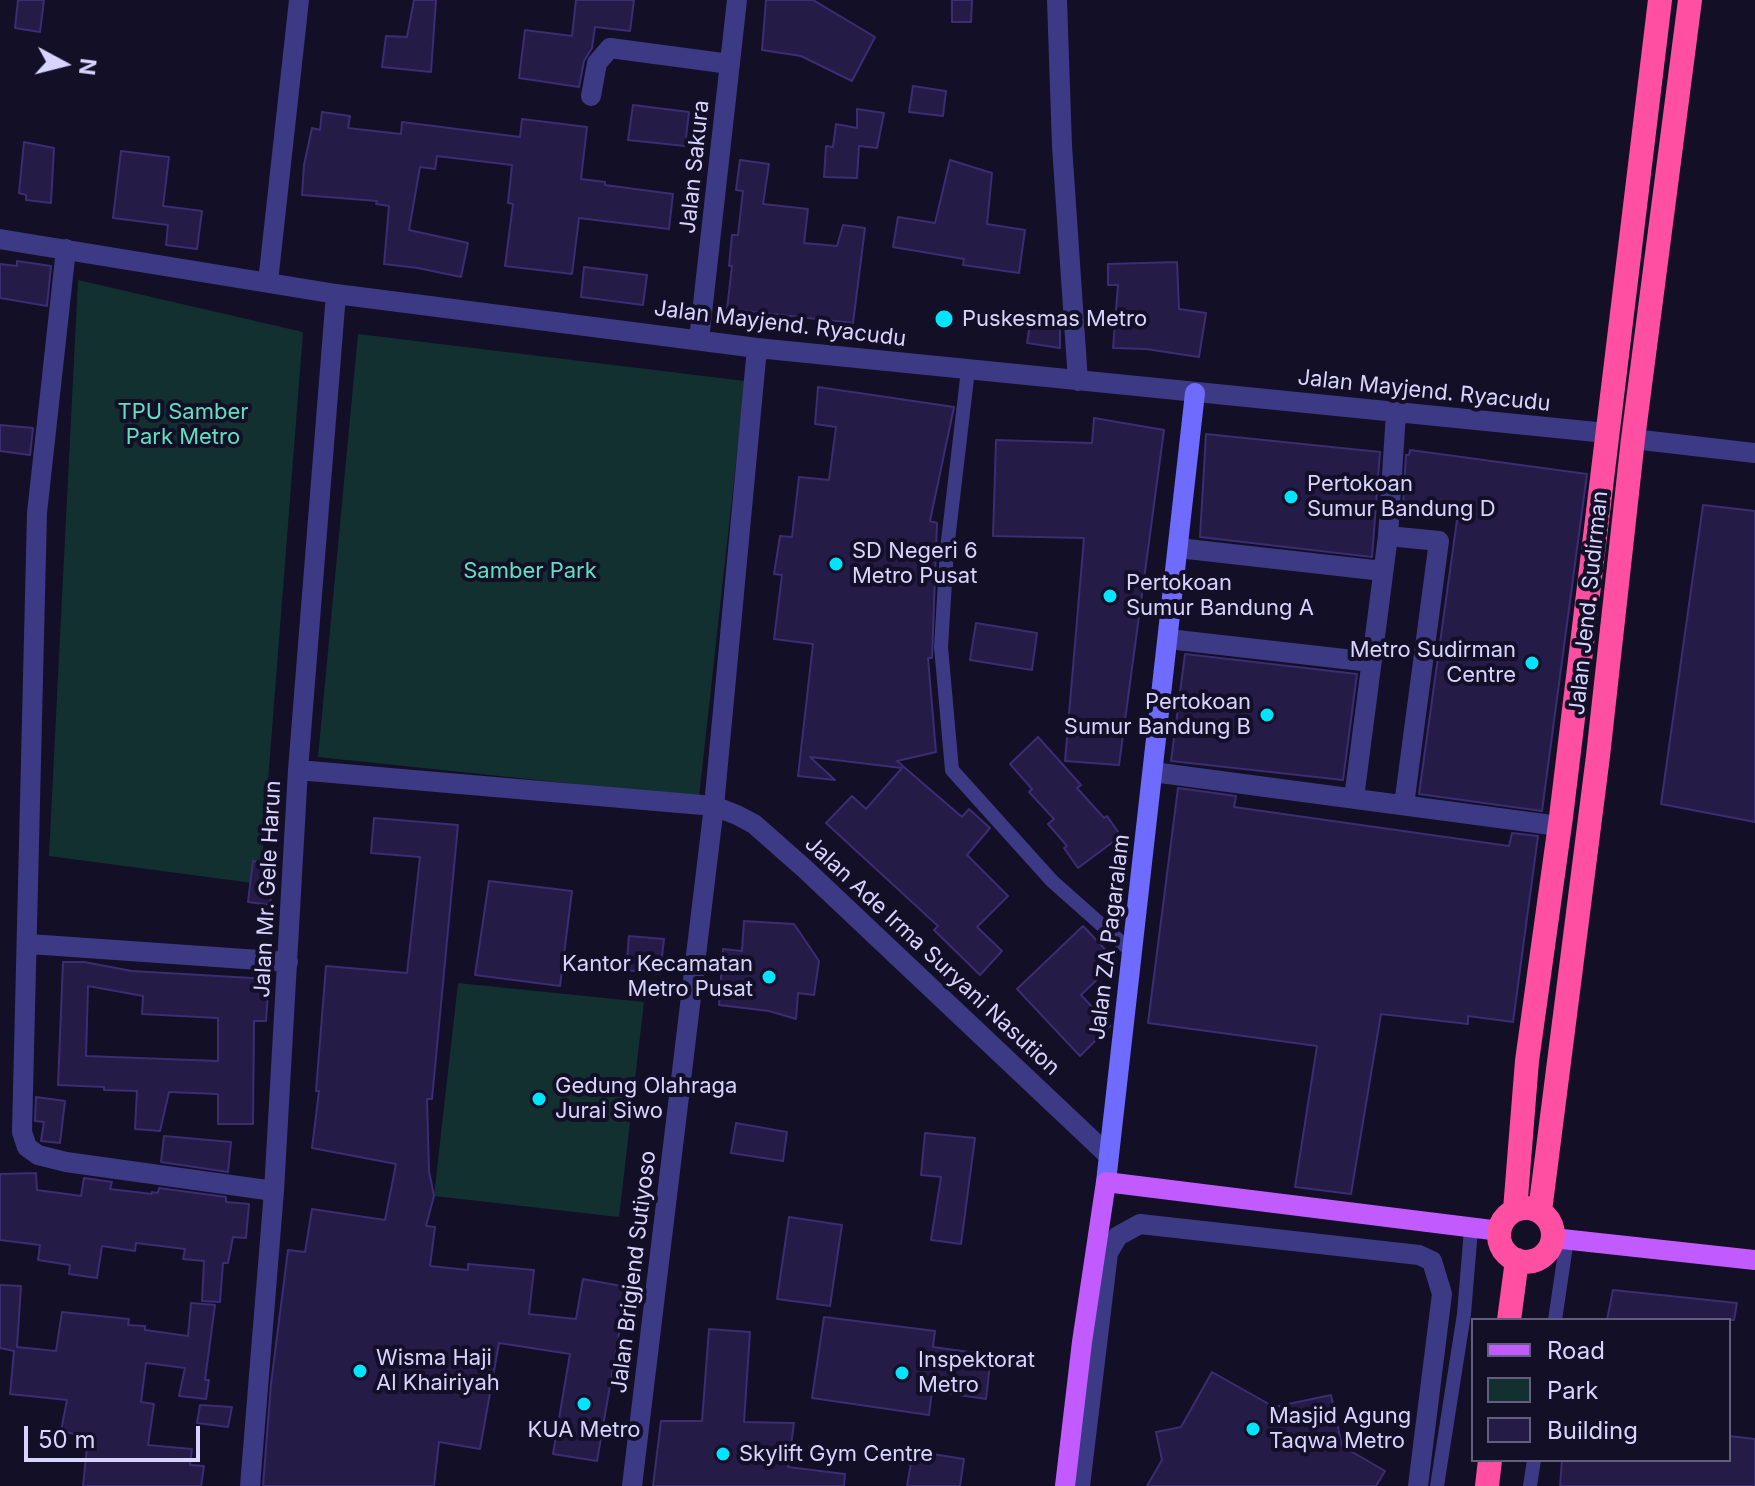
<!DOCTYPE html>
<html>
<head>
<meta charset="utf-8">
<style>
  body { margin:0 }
  #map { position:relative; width:1755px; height:1486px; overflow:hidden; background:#130f26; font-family:Inter,sans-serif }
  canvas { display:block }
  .legend { position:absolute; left:1471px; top:1318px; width:260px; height:144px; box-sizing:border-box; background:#130f26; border:2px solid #625e7d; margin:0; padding:10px 14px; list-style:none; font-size:24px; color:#d9d4ff }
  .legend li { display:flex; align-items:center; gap:16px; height:40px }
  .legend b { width:40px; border:2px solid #625e7d }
  .north { position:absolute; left:24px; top:24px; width:80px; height:80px; -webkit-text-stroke:6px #130f26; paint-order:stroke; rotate:97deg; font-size:22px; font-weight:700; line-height:32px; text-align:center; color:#d9d4ff }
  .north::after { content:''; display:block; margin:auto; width:28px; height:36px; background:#d9d4ff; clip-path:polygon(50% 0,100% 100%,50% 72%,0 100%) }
  .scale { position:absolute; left:24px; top:1426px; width:176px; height:36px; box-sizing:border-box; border:4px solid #d9d4ff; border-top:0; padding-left:10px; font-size:24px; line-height:28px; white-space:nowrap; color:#d9d4ff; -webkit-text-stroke:6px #130f26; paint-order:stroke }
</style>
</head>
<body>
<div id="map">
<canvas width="1755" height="1486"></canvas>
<ul class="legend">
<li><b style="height:10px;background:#c25bff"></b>Road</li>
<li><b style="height:22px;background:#12302f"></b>Park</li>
<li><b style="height:22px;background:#241b47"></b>Building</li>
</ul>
<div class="north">N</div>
<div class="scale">50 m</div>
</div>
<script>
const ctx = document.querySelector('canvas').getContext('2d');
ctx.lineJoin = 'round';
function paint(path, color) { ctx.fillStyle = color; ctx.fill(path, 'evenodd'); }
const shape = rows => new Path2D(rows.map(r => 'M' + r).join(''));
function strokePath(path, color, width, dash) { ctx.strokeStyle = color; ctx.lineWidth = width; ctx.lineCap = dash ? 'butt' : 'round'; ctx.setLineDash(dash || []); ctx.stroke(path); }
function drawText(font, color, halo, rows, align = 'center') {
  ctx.font = font + ' Inter,sans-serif'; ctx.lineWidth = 8; ctx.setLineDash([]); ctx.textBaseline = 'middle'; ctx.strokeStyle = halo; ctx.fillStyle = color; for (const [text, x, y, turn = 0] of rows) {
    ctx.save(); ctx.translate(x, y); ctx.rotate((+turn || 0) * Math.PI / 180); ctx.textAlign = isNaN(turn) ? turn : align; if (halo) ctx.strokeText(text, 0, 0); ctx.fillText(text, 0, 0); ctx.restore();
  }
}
paint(shape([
  [78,280,303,332,260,884,49,856],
  [358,334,745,381,699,797,318,757],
  [458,983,644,1002,619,1217,434,1196]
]), '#12302f');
const building = shape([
  [18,0,44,0,40,32,15,28,18,0],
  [414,0,436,0,431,72,382,67,386,36,407,37,414,0],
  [576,0,634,0,630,31,595,27,592,48,584,61,579,87,519,78,525,30,572,36,576,0],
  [766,0,813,0,875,37,852,81,801,56,762,50,766,0],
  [952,0,972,0,971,22,952,22,952,0],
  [913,86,946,91,943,116,909,112,913,86],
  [633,105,689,112,685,146,628,140,633,105],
  [857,109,884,113,877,148,859,146,857,178,824,177,826,146,833,147,836,124,857,128,857,109],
  [322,112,350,116,348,128,401,134,402,122,520,137,522,119,587,127,581,179,605,182,605,185,673,194,669,229,579,218,572,274,505,266,513,204,508,203,512,165,437,156,435,169,420,167,409,230,468,243,461,277,418,268,384,264,389,206,376,204,377,201,302,195,304,165,312,128,320,130,322,112],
  [24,142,54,148,51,203,26,200,26,195,19,193,24,142],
  [121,151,169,157,163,206,202,211,197,249,166,245,168,225,113,218,121,151],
  [740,160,769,164,763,204,808,209,804,243,837,246,843,225,865,228,853,323,727,309,732,266,729,266,732,235,738,235,743,191,736,190,740,160],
  [950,160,992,173,987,224,1025,230,1019,273,963,265,964,259,893,247,898,217,935,223,950,160],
  [17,261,51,266,47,306,0,298,0,264,17,266,17,261],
  [1177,262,1179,309,1206,313,1199,357,1146,349,1113,348,1118,285,1108,285,1108,264,1177,262],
  [584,267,647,275,643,305,581,297,584,267],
  [1032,311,1060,315,1060,348,1027,343,1032,311],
  [818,387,954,407,930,521,937,523,932,658,928,658,936,752,897,761,962,817,969,809,990,828,967,855,1008,896,977,927,1002,951,980,975,934,930,938,926,826,823,852,796,866,809,902,768,810,757,835,780,798,776,813,644,774,639,782,575,774,574,780,536,792,537,799,477,829,480,836,427,815,424,818,387],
  [1094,418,1164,430,1119,765,1065,761,1084,538,993,536,996,440,1092,443,1094,418],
  [0,425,33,428,30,455,0,451,0,425],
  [1206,434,1380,452,1372,557,1200,537,1206,434],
  [1410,450,1587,474,1542,811,1419,794,1458,513,1403,506,1406,455,1409,455,1410,450],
  [1703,505,1755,511,1755,822,1661,804,1703,505],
  [976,623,1037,633,1032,670,970,660,976,623],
  [1185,654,1357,674,1343,780,1171,761,1185,654],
  [1038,737,1081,785,1077,788,1104,818,1107,816,1121,836,1078,868,1064,848,1067,846,1048,824,1054,819,1029,792,1032,789,1010,764,1038,737],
  [1178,788,1236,796,1234,807,1509,846,1512,833,1538,836,1513,1022,1468,1016,1468,1024,1381,1014,1351,1194,1295,1187,1317,1046,1148,1023,1178,788],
  [374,818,458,825,432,1099,427,1099,429,1171,434,1196,426,1226,435,1227,430,1266,468,1270,468,1264,534,1270,529,1314,576,1319,583,1279,627,1287,597,1461,553,1454,570,1354,499,1343,480,1449,439,1442,434,1486,263,1486,271,1384,288,1250,305,1252,312,1209,385,1220,396,1164,312,1148,319,1091,316,1091,326,966,407,973,420,857,371,853,374,818],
  [253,861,275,864,270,905,248,902,253,861],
  [489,881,572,891,560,986,475,975,489,881],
  [744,921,794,924,819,961,814,995,798,993,796,1019,769,1011,719,1005,723,949,742,951,744,921],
  [1083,926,1116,961,1081,995,1110,1026,1080,1056,1017,989,1083,926],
  [629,936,664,939,660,974,626,970,629,936],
  [63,962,84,962,132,971,269,979,266,1021,254,1021,253,1124,218,1124,218,1094,169,1092,160,1131,135,1129,137,1091,104,1090,104,1087,58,1085,63,962],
  [88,986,143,996,142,1014,218,1018,218,1061,86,1056,88,986],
  [36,1097,65,1101,60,1143,41,1141,44,1122,35,1121,36,1097],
  [736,1123,787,1132,783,1161,731,1153,736,1123],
  [925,1133,975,1138,961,1244,931,1240,941,1177,921,1175,925,1133],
  [164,1136,231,1142,228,1172,161,1162,164,1136],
  [36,1173,37,1190,81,1196,84,1178,112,1182,110,1189,152,1194,152,1192,158,1193,159,1188,226,1197,226,1202,249,1204,246,1238,233,1237,228,1263,223,1263,220,1302,202,1301,204,1261,183,1259,185,1249,136,1243,135,1251,102,1246,97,1278,69,1274,70,1265,38,1260,40,1245,0,1240,0,1174,36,1173],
  [789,1217,842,1225,830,1306,777,1299,789,1217],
  [0,1285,21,1286,17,1347,56,1351,62,1312,129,1319,128,1325,145,1326,145,1330,188,1336,191,1303,215,1305,205,1380,209,1380,206,1399,179,1396,185,1368,146,1363,141,1402,154,1404,148,1445,192,1449,190,1465,204,1466,201,1486,83,1486,88,1437,61,1431,67,1400,10,1394,14,1351,0,1348,0,1285],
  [1613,1290,1737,1303,1734,1320,1607,1320,1613,1290],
  [824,1317,935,1331,933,1347,991,1355,986,1399,932,1391,929,1415,812,1398,824,1317],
  [709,1329,750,1332,744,1422,794,1423,788,1467,845,1474,844,1486,653,1486,661,1421,702,1421,709,1329],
  [1212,1372,1274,1407,1331,1395,1342,1446,1385,1471,1376,1486,1147,1486,1162,1460,1156,1432,1181,1427,1212,1372],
  [200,1405,232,1407,228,1427,197,1423,200,1405],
  [1729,1436,1755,1439,1755,1486,1560,1486,1562,1460,1729,1460,1729,1436],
  [913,1451,964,1459,960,1486,907,1486,913,1451]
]);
paint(building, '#241b47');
strokePath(building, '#3b2d73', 2);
strokePath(shape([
  [968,370,947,549,941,647,952,770,1052,881,1132,952],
  [1555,1320,1567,1239],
  [1437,1486,1464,1314,1471,1229],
  [1530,1486,1534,1460]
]), '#3d3a85', 14);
strokePath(shape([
  [1057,0,1062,146,1078,381],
  [591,96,597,63,610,48,730,64],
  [0,239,336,294,757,348,1606,433],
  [66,249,37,513,22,1132,27,1147,38,1155,66,1162,274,1191],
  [268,282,299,0],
  [699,340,737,0],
  [1396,413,1388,536,1439,541,1404,805],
  [1633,439,1755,453],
  [1178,548,1383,571],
  [1168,639,1371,662],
  [298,770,714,806,737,815,754,824,805,869,1108,1155],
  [1153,772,1559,826],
  [1354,798,1388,536],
  [29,944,288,962],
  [250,1486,274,1191,298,770,336,294],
  [632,1486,714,806,757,348],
  [1080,1486,1108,1253,1118,1236,1140,1224,1419,1255,1432,1261,1442,1294,1418,1486]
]), '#3d3a85', 20);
strokePath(shape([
  [1106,1182,1195,393]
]), '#6f6bff', 20);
strokePath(shape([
  [1553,1238,1755,1260],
  [1065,1486,1082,1342,1106,1182,1500,1231]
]), '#c25bff', 20);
strokePath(shape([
  '1499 1235a27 27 0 1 1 54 0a27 27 0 1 1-54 0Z',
  [1515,1210,1527,1061,1561,817,1660,0],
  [1540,1211,1598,756,1633,439,1690,0],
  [1509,1320,1517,1260],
  [1487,1486,1490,1460]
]), '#ff4fa3', 24);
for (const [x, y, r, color] of [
  [944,319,10,"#00e5ff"],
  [1291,497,8,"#00e5ff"],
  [836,564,8,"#00e5ff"],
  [1110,596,8,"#00e5ff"],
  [1532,663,8,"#00e5ff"],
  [1267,715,8,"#00e5ff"],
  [769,977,8,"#00e5ff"],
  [539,1099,8,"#00e5ff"],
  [360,1371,8,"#00e5ff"],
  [902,1373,8,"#00e5ff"],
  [584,1404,8,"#00e5ff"],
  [1253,1429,8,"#00e5ff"],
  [723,1454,8,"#00e5ff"]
]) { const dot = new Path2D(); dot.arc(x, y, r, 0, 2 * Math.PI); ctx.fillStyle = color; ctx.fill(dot); strokePath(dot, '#130f26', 3); }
drawText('22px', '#d9d4ff', '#130f26', [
  ["Jalan Sakura",695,167,-84],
  ["Jalan Mayjend. Ryacudu",780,324,7],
  ["Jalan Mayjend. Ryacudu",1424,391,6],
  ["Jalan Jend. Sudirman",1589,603,-84],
  ["Jalan Mr. Gele Harun",268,889,-87],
  ["Jalan ZA Pagaralam",1110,937,-83],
  ["Jalan Ade Irma Suryani Nasution",932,956,43],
  ["Jalan Brigjend Sutiyoso",634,1272,-83]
]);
drawText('22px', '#d9d4ff', '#130f26', [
  ["Puskesmas Metro",962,319],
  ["Pertokoan",1307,484],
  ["Sumur Bandung D",1307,509],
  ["SD Negeri 6",852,551],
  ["Metro Pusat",852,576],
  ["Pertokoan",1126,583],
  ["Sumur Bandung A",1126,608],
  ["Metro Sudirman",1516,650,"right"],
  ["Centre",1516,675,"right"],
  ["Pertokoan",1251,702,"right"],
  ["Sumur Bandung B",1251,727,"right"],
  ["Kantor Kecamatan",753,964,"right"],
  ["Metro Pusat",753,989,"right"],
  ["Gedung Olahraga",555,1086],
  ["Jurai Siwo",555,1111],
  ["Wisma Haji",376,1358],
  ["Al Khairiyah",376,1383],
  ["Inspektorat",918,1360],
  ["Metro",918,1385],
  ["Masjid Agung",1269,1416],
  ["Taqwa Metro",1269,1441],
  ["KUA Metro",584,1430,"center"],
  ["Skylift Gym Centre",739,1454]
], 'left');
drawText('22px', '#5fe0c0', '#130f26', [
  ["TPU Samber",183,412],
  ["Park Metro",183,437],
  ["Samber Park",530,571]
]);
</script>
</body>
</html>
